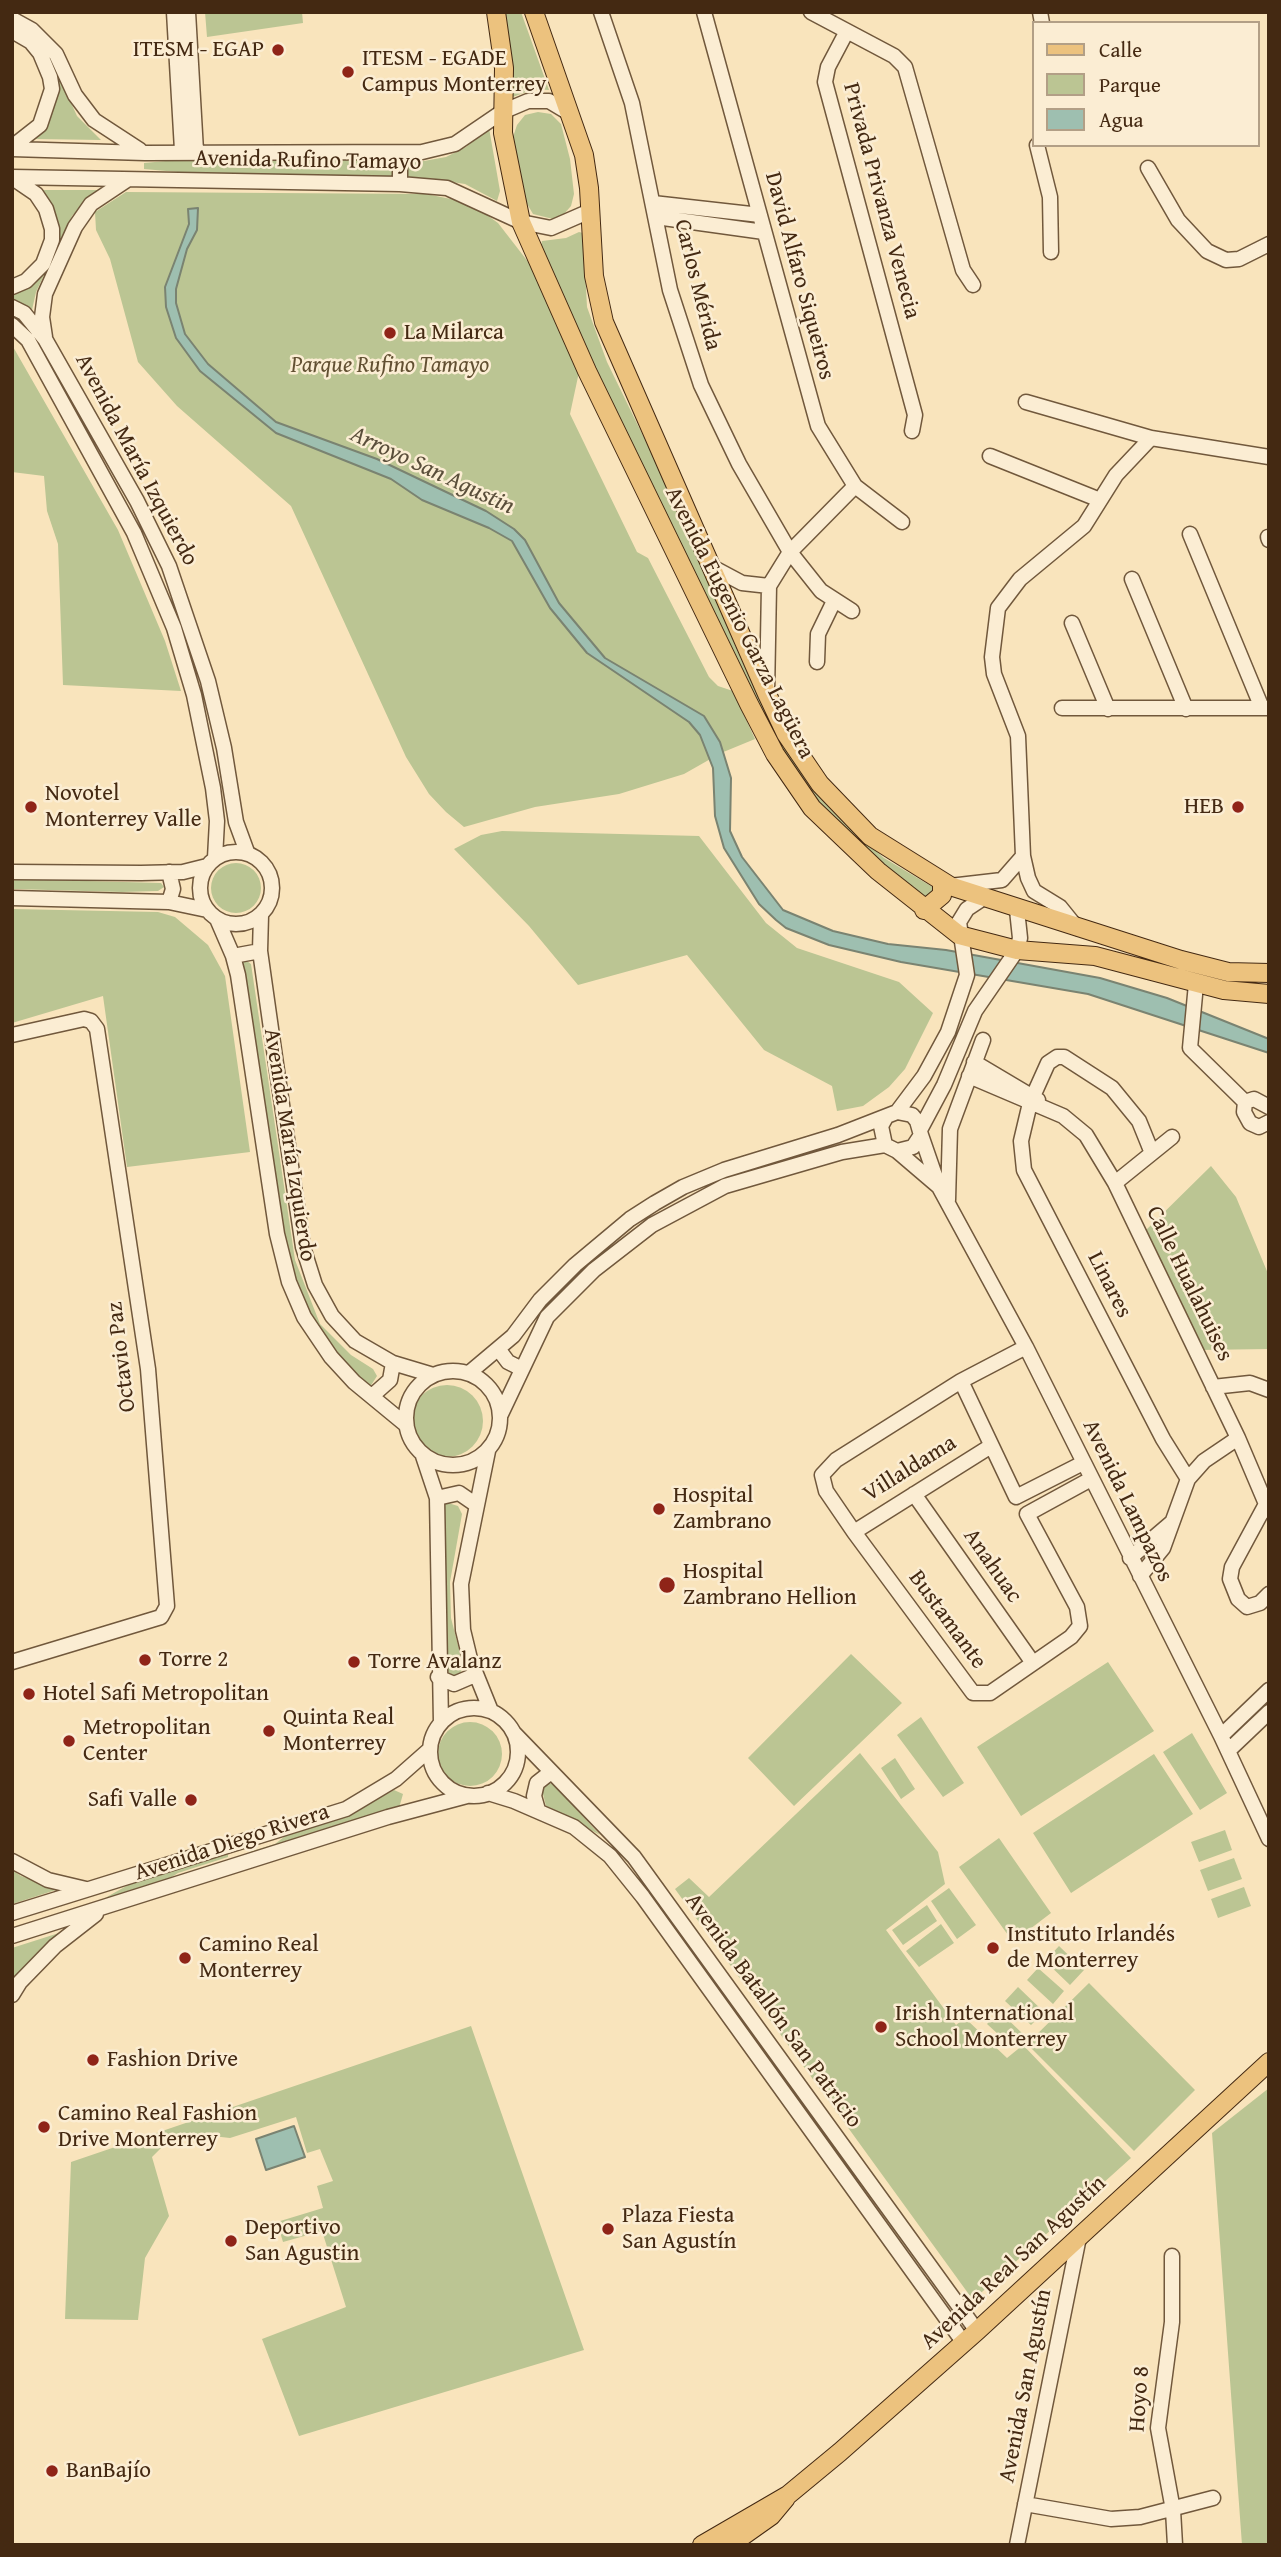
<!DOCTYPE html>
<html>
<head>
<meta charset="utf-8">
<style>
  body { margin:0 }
  #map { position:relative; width:1281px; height:2557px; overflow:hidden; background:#f9e4bc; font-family:"Gentium Book Plus",serif }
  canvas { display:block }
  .frame { position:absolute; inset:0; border:14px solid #442912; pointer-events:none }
  .legend { position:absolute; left:1032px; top:21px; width:228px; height:126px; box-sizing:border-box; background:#fbedd3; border:2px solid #b29f86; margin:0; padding:9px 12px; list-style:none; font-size:21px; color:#442912 }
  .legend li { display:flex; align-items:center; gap:14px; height:35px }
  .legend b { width:35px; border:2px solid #b29f86 }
</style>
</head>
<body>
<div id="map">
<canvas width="1281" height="2557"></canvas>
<div class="frame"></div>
<ul class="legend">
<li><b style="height:9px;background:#ecc27e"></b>Calle</li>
<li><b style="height:19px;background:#bbc593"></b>Parque</li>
<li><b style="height:19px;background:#9ebfb0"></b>Agua</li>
</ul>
</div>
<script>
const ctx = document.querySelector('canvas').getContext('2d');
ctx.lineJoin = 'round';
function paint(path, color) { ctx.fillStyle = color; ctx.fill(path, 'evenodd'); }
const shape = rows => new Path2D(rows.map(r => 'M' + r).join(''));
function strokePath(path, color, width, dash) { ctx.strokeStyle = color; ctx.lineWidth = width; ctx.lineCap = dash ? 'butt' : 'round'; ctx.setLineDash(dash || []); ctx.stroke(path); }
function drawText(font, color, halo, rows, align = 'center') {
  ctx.font = font + ' "Gentium Book Plus",serif'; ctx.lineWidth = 5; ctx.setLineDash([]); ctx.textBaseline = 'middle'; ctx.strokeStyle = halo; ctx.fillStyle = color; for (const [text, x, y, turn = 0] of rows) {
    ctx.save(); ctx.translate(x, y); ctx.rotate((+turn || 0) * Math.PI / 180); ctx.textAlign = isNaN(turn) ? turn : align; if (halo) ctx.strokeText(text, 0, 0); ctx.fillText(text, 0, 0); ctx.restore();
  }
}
paint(shape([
  [205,12,302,12,303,23,207,37],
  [502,12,521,12,549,90,534,89,510,98],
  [57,72,77,116,101,140,35,139,52,113,57,95],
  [538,112,551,114,561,124,570,159,574,194,571,206,564,214,553,219,533,214,526,202,517,169,513,137,517,125,525,115],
  [489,128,500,191,497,201,465,184,426,178,200,174,144,169,144,163,198,158,424,161,446,157,466,147],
  [34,190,98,190,72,216,36,292,32,310,12,302,12,294,39,277,52,249],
  [126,192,426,194,456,200,480,210,498,223,529,263,579,372,570,414,637,552,648,558,709,677,718,686,733,691,755,739,721,753,684,774,619,794,535,807,464,827,446,812,429,794,406,757,291,506,177,406,138,362,110,259,96,230,95,212],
  [579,232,583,233,587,307,607,362,669,489,740,657,776,731,812,788,847,826,884,858,936,889,929,899,842,831,823,811,783,758,594,367,541,246,542,241,566,238],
  [12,345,118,530,165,641,181,691,63,685,58,544,47,511,44,476,12,472],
  [502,831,699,836,766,923,797,948,899,982,933,1013,905,1069,889,1087,863,1106,837,1111,832,1086,764,1050,687,955,578,985,529,926,454,849,481,835],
  '211 888a25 25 0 1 1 50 0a25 25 0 1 1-50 0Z',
  [12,879,161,883,164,887,158,891,122,892,12,889],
  [12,909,158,912,175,917,208,945,225,976,250,1152,127,1167,103,996,12,1023],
  [244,959,251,964,295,1260,320,1324,351,1355,373,1369,377,1376,370,1387,343,1369,301,1303,283,1244,241,962],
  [1211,1166,1236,1197,1269,1276,1269,1349,1200,1350,1142,1234],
  '411 1421a36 36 0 1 1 72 0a36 36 0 1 1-72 0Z',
  [448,1503,458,1506,462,1514,450,1582,451,1618,463,1665,461,1672,455,1677,444,1669,438,1508],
  [851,1654,902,1703,794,1806,748,1758],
  [1108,1662,1154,1731,1021,1816,977,1747],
  [921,1717,964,1783,943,1797,897,1735],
  '438 1754a32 32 0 1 1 64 0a32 32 0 1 1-64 0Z',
  [1192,1733,1227,1793,1200,1810,1163,1752],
  [860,1753,938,1852,945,1884,886,1930,956,2025,965,2018,1007,2058,1023,2045,1131,2158,973,2300,675,1889,689,1878,709,1897],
  [1154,1754,1193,1814,1071,1893,1033,1833],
  [895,1758,915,1789,901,1799,881,1768],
  [549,1783,554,1785,600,1835,546,1806,542,1790],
  [394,1790,403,1794,399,1808,250,1855,249,1852,275,1844,289,1833,352,1813],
  [1225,1830,1232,1850,1199,1862,1191,1842],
  [999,1838,1051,1913,1013,1942,959,1867],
  [228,1854,228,1857,178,1873,162,1883,105,1898,130,1884],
  [1234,1858,1242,1879,1208,1891,1200,1870],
  [12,1870,21,1876,59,1889,12,1904],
  [1244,1887,1251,1906,1218,1918,1211,1899],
  [949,1888,976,1925,957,1939,931,1901],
  [927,1905,937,1921,903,1945,892,1930],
  [941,1924,954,1943,919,1967,906,1951],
  [59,1933,37,1953,12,1983,12,1948],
  [1059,1946,1084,1970,1070,1985,1045,1961],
  [1038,1968,1064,1991,1053,2004,1027,1980],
  [1089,1983,1195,2090,1134,2151,1027,2044],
  [1018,1987,1044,2012,1031,2025,1005,2001],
  [999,2011,1023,2034,1011,2046,987,2024],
  [471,2026,584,2350,299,2436,262,2339,346,2307,322,2231,283,2242,277,2222,323,2208,317,2186,333,2181,320,2149,307,2153,296,2117,230,2138,195,2134,163,2146,152,2157,169,2216,145,2258,138,2320,65,2319,71,2162],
  [1269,2088,1269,2545,1242,2545,1212,2133]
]), '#bbc593');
const water = shape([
  [198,208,197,230,187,249,176,289,176,303,185,334,208,364,276,422,377,459,486,511,514,529,525,540,559,603,605,658,704,716,720,742,731,778,730,831,742,857,783,910,833,931,888,944,946,950,1100,978,1167,998,1269,1039,1269,1053,1088,994,901,962,829,945,786,928,776,920,759,904,724,848,715,816,713,768,700,735,689,722,587,653,550,608,512,541,489,528,422,500,391,479,276,433,200,371,176,338,166,307,165,287,189,224,188,209,198,208],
  [294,2126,305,2157,266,2170,256,2139,294,2126]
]);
paint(water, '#9ebfb0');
strokePath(water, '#7a8371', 2);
const minor = shape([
  [174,12,182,150],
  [188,12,196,151],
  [601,12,632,103,670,290,701,385,739,464,790,552,821,591,852,611],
  [704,12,818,426,855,486,902,522],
  [811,12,894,56,905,67,963,270,973,285],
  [1040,12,1042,23],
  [12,19,32,30,56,54,75,95,94,120,140,150],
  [12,31,31,42,40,53,50,77,52,89,40,125,12,147],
  [847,31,828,67,825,82,915,415,912,431],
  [1037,145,1050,197,1051,252],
  [12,149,145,153,422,152,455,144,502,112,528,101,549,101,569,113],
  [1148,168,1178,220,1207,251,1226,260,1239,259,1269,244],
  [12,177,400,184,447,188,521,222,551,228,590,211],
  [400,184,400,153],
  [653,203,760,215],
  [656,217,764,232],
  [12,287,26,281,43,264,52,240,52,229,46,209,36,194,14,179],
  [12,307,24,313,45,339,137,501,169,566,208,681,224,748,236,822,247,852],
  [12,325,28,340,134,533,174,628,194,695,213,788,217,821,215,858],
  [45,337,42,317,45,294,75,227,91,204,127,180],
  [1026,402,1151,438],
  [990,456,1100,500],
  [1190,534,1262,708],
  [1268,537,1269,540],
  [712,567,742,583,769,586],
  [1132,579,1186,709],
  [1072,623,1108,709],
  [817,662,818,634,834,601],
  [767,694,769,586,790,552,855,486],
  [1062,708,1269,708],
  '200 888a36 36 0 1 1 72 0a36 36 0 1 1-72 0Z',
  [12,872,141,873,183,872,207,866],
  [950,886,1002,880,1023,856],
  [12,898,169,902,207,910],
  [169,902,173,889,169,872],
  [261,915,260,951,276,1064,303,1247,315,1285,332,1316,355,1341,393,1363,433,1375],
  [217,919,233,956,238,975,277,1234,289,1282,304,1317,331,1357,354,1382,405,1424],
  [1077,928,1060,907,1034,891,1028,878,1023,856,1018,736,994,674,992,657,998,608,1020,579,1084,526,1116,475,1151,438,1269,457],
  [233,956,260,951],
  [1196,984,1190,1048,1245,1102],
  [12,1035,84,1019,91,1021,97,1029,148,1369,167,1606,161,1617,12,1662],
  [974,1062,1038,1100],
  [969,1076,1063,1116,1086,1135,1115,1183,1238,1438,1269,1511],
  [1245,1102,1244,1112,1250,1123,1259,1127,1269,1122],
  [1245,1102,1254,1099,1269,1107],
  [897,1112,924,1076,948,1032,967,975,959,922,967,909,982,899],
  [920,1130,944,1085,975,1011,1017,950,1020,938,1017,910],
  [921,1135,939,1187,1026,1347,1221,1736,1269,1839],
  [897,1151,938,1186],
  [1152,1153,1139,1121,1112,1088,1064,1057,1057,1057,1048,1063,1030,1103,1021,1141,1024,1170,1163,1439,1188,1479],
  [1115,1183,1172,1137],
  [948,1200,950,1129,983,1040],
  [1026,1347,961,1381,836,1460,822,1475,826,1491,854,1532,973,1693,990,1693,1071,1637,1080,1626,1077,1607,1027,1514,1091,1479],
  [499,1350,508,1362,520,1368],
  '406 1418a47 47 0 1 1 94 0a47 47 0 1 1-94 0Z',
  [469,1373,513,1336,540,1300,575,1265,630,1219,655,1203,683,1187,724,1170,838,1135,897,1112,912,1115,917,1121,921,1135,913,1147,897,1151,885,1145,881,1126,886,1117],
  [961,1381,1016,1497,1083,1463],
  [1213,1387,1250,1383,1269,1390],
  [372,1396,390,1380,393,1363],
  [501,1414,547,1317,594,1270,652,1225,725,1186,842,1152,885,1145],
  [488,1451,461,1584,463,1630,470,1659,491,1711],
  [423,1456,437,1498,441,1723],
  [914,1494,1033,1663],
  [437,1498,459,1493,475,1504],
  [1266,1504,1232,1567,1230,1579,1238,1599,1247,1607,1260,1603,1269,1594],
  [854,1532,991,1446],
  [1130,1558,1171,1523],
  [1140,1576,1163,1548,1188,1479,1204,1461,1238,1438],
  [438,1677,454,1684,475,1675],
  '430 1752a44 44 0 1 1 88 0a44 44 0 1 1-88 0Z',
  [514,1733,634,1857,977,2331],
  [1221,1736,1269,1690],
  [1228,1751,1269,1712],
  [488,1793,514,1801,574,1827,610,1856,643,1897,964,2343],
  [538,1810,534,1796,537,1783,551,1772],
  [12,1861,48,1880,86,1889],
  [12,1913,346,1809,396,1779,430,1749],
  [12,1936,388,1817,467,1796],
  [12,1995,20,1982,55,1946,96,1914],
  [1172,2256,1172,2322,1158,2428,1173,2510,1175,2545],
  [1025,2504,1111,2519,1140,2517,1213,2498],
  [1017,2545,1079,2237]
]);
const major = shape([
  [496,12,504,68,503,133,521,222,587,371,749,704,775,754,812,808,878,871,959,935,1017,950,1095,956,1224,990,1269,994],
  [534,12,584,155,589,188,594,276,604,322,767,694,786,734,820,784,870,836,950,886,1181,960,1228,972,1269,973],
  [924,910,942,895,942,882],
  [702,2545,788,2495,840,2452,977,2331,1269,2062],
  [730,2545,771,2516,786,2498]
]);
strokePath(minor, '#71583c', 17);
strokePath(major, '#442912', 20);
strokePath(minor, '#fbedd3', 14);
strokePath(major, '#ecc27e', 18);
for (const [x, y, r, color] of [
  [278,50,7,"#8f2418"],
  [348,72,7,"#8f2418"],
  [390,333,7,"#8f2418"],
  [31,807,7,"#8f2418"],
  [1238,807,7,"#8f2418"],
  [659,1509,7,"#8f2418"],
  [667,1585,9,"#8f2418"],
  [145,1660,7,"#8f2418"],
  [354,1662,7,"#8f2418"],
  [29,1694,7,"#8f2418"],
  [269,1731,7,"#8f2418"],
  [69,1741,7,"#8f2418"],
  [191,1800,7,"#8f2418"],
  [993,1948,7,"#8f2418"],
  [185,1958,7,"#8f2418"],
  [881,2027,7,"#8f2418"],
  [93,2060,7,"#8f2418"],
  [44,2127,7,"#8f2418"],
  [608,2229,7,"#8f2418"],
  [231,2241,7,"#8f2418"],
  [52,2471,7,"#8f2418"]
]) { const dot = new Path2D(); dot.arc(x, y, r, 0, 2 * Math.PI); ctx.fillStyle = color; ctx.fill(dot); strokePath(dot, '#fbedd3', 2.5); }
drawText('23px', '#442912', '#fbedd3', [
  ["ITESM - EGAP",264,50,"right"],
  ["ITESM - EGADE",362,59],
  ["Campus Monterrey",362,85],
  ["La Milarca",404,333],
  ["Novotel",45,794],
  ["Monterrey Valle",45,820],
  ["HEB",1224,807,"right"],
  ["Hospital",673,1496],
  ["Zambrano",673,1522],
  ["Hospital",683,1572],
  ["Zambrano Hellion",683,1598],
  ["Torre 2",159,1660],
  ["Torre Avalanz",368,1662],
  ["Hotel Safi Metropolitan",43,1694],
  ["Quinta Real",283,1718],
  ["Monterrey",283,1744],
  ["Metropolitan",83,1728],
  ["Center",83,1754],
  ["Safi Valle",177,1800,"right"],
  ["Instituto Irlandés",1007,1935],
  ["de Monterrey",1007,1961],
  ["Camino Real",199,1945],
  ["Monterrey",199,1971],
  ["Irish International",895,2014],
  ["School Monterrey",895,2040],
  ["Fashion Drive",107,2060],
  ["Camino Real Fashion",58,2114],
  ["Drive Monterrey",58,2140],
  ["Plaza Fiesta",622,2216],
  ["San Agustín",622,2242],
  ["Deportivo",245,2228],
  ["San Agustin",245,2254],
  ["BanBajío",66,2471]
], 'left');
drawText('23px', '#442912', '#fbedd3', [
  ["Avenida Rufino Tamayo",308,161,1],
  ["Privada Privanza Venecia",881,201,75],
  ["David Alfaro Siqueiros",799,276,75],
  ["Carlos Mérida",697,285,76],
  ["Avenida María Izquierdo",136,460,62],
  ["Avenida Eugenio Garza Lagüera",739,623,63],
  ["Avenida María Izquierdo",289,1145,81],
  ["Calle Hualahuises",1189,1284,64],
  ["Linares",1109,1285,63],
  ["Octavio Paz",122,1357,-97],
  ["Villaldama",910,1469,-32],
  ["Avenida Lampazos",1127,1501,64],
  ["Anahuac",992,1566,55],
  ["Bustamante",947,1620,54],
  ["Avenida Diego Rivera",232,1843,-18],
  ["Avenida Batallón San Patricio",773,2011,54],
  ["Avenida Real San Agustín",1014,2263,-43],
  ["Avenida San Agustín",1026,2386,-79],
  ["Hoyo 8",1140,2399,-86]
]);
drawText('italic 23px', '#625032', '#fbedd3', [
  ["Parque Rufino Tamayo",390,366]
]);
drawText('italic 24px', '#5a4e3a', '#fbedd3', [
  ["Arroyo San Agustin",432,471,25]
]);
</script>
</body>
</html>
